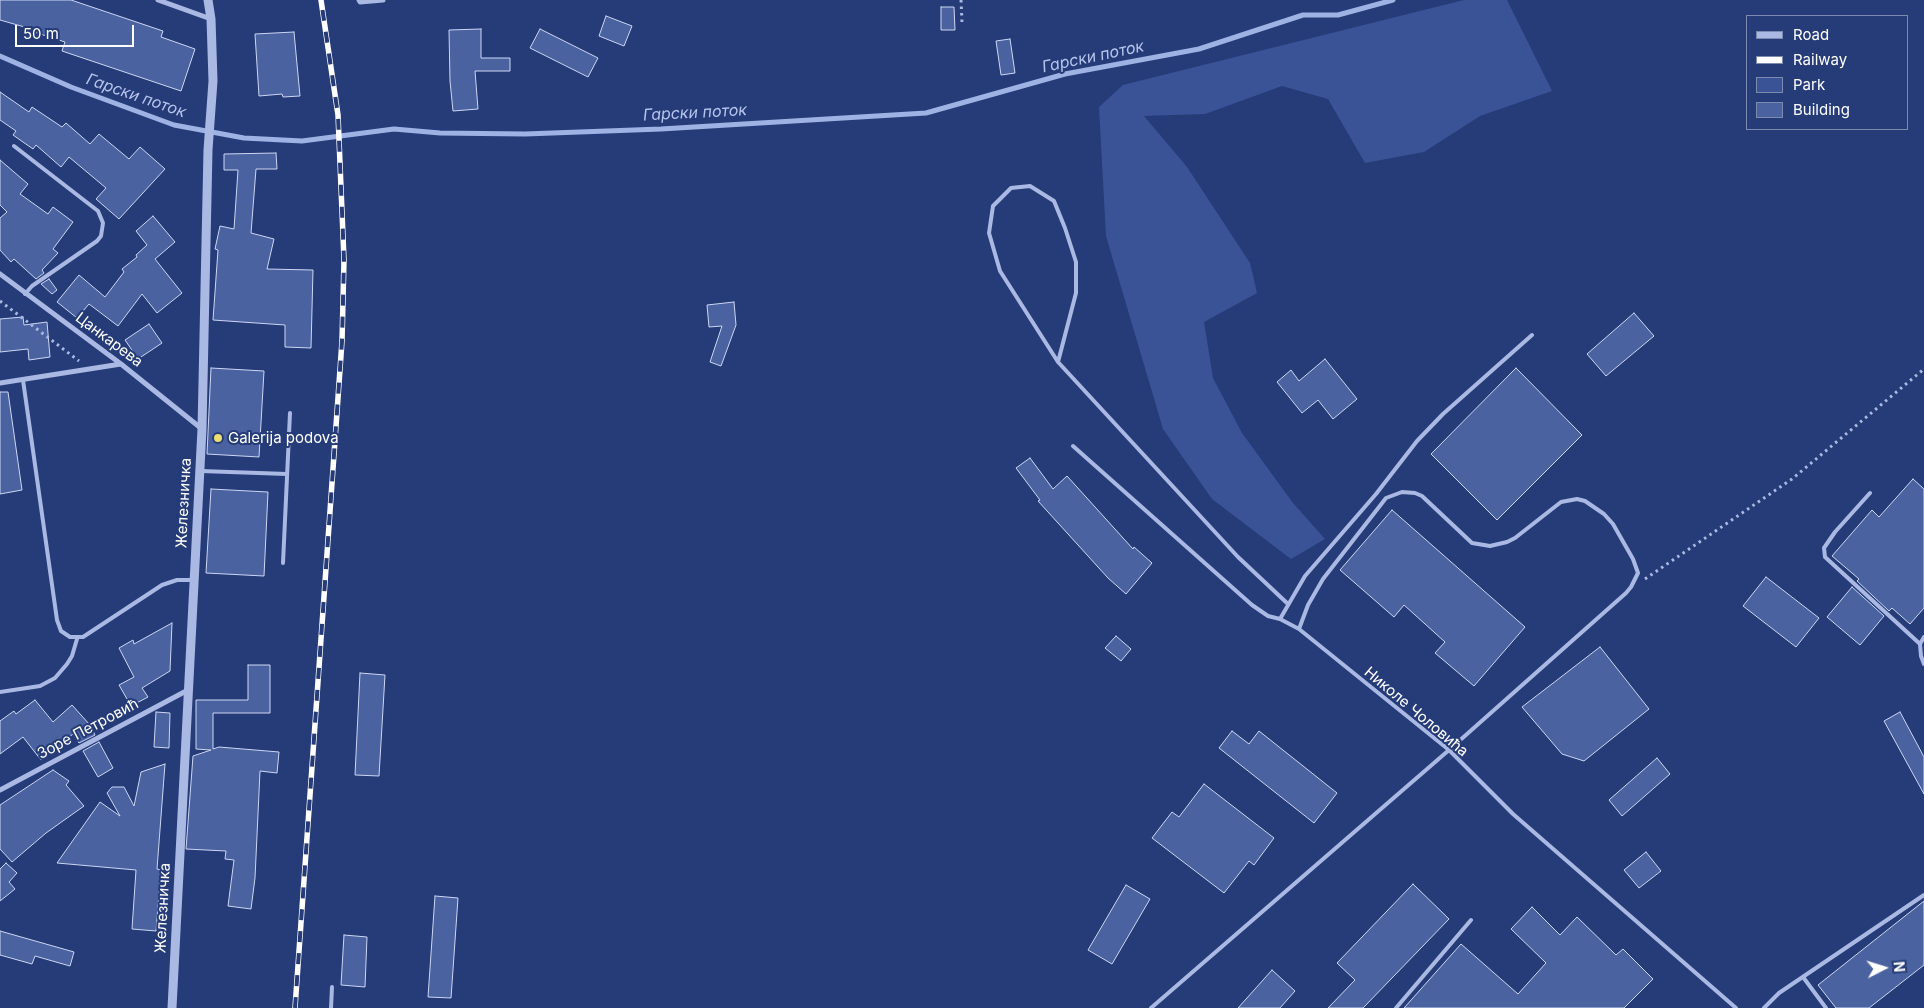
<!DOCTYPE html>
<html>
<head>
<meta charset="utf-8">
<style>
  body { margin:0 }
  #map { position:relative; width:1924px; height:1008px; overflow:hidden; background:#263c79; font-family:Inter,sans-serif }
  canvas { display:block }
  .legend { position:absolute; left:1746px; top:15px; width:162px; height:115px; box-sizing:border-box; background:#263c79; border:1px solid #7d8aaf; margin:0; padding:6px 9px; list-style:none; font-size:15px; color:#fff }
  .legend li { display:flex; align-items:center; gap:10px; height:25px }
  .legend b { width:25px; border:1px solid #7d8aaf }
  .north { position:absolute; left:1859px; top:943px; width:50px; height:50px; -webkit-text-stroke:4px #263c79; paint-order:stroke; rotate:85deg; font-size:14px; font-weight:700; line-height:20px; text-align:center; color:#fff }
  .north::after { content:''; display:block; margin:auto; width:18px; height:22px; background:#fff; clip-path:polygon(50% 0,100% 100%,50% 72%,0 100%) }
  .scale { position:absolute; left:15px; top:25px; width:119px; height:22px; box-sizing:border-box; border:2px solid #fff; border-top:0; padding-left:6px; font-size:15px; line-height:18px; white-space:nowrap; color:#fff; -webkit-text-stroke:4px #263c79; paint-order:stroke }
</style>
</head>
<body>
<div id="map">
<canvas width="1924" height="1008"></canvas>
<ul class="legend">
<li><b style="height:6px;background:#aab9e3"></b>Road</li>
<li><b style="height:6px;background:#fff"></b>Railway</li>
<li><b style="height:14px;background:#3a5396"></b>Park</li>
<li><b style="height:14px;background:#4b62a0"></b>Building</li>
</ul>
<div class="north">N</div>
<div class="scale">50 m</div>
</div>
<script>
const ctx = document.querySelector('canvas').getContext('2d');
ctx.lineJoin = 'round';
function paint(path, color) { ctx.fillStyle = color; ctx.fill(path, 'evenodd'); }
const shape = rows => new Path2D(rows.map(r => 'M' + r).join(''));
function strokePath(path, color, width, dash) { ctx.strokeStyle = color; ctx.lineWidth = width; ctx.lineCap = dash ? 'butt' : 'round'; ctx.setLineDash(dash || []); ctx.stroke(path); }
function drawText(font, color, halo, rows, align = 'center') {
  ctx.font = font + ' Inter,sans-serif'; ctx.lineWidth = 4; ctx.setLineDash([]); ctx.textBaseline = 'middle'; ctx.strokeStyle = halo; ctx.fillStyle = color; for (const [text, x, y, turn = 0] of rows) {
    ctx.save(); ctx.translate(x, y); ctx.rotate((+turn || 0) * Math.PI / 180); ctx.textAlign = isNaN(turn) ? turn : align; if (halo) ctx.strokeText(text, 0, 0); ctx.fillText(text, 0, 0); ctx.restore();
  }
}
paint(shape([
  [1464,0,1507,0,1552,91,1480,116,1424,152,1365,163,1328,99,1282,86,1205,114,1144,116,1187,167,1250,263,1257,293,1204,322,1213,378,1242,433,1293,503,1325,539,1291,559,1212,499,1163,429,1106,236,1099,107,1123,85]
]), '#3a5396');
strokePath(shape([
  [0,56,71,87,174,125,244,138,302,141,394,129,440,133,525,134,661,129,926,113,1065,74,1199,49,1303,15,1338,15,1393,0]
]), '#9eb2e4', 5);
const building = shape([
  [0,0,71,0,163,31,161,37,195,49,181,91,62,51,65,42,28,30,28,28,0,20,0,0],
  [941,7,954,7,955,30,941,30,941,7],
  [606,16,632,26,624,46,599,36,606,16],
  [481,29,481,58,510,58,510,71,475,71,478,109,453,111,450,81,449,30,481,29],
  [540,29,598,58,588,77,530,48,540,29],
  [294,32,300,96,283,97,282,94,259,96,255,34,294,32],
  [1010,39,1015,73,1001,75,996,41,1010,39],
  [0,92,29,112,32,107,62,127,66,123,90,144,99,134,129,159,140,147,165,169,119,219,96,199,106,188,69,157,61,167,36,145,33,149,13,135,16,131,0,120,0,92],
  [276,153,277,169,256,169,251,233,274,239,267,269,313,270,311,348,285,347,285,325,213,320,218,250,215,249,220,226,234,229,238,170,224,170,224,154,276,153],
  [0,160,28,184,20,194,48,214,53,207,73,222,53,249,58,253,42,270,44,273,36,279,14,259,11,262,0,250,0,218,7,212,0,205,0,160],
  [153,216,175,242,155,259,182,293,157,313,142,294,118,326,89,304,77,318,57,302,79,275,105,297,124,272,122,269,137,257,136,255,147,245,136,231,153,216],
  [49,279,57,290,52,294,41,284,49,279],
  [734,302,736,325,721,366,710,362,722,326,709,327,707,305,734,302],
  [1634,313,1654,336,1606,376,1587,354,1634,313],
  [23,317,24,325,47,322,50,357,29,360,28,349,0,352,0,319,23,317],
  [149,324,162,343,138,359,125,340,149,324],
  [1325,359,1357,399,1333,419,1318,400,1302,413,1277,382,1291,370,1299,381,1325,359],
  [211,368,264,371,259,457,207,454,211,368],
  [1516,368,1582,435,1497,520,1431,454,1516,368],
  [0,392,8,392,22,490,0,494,0,392],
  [1030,458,1053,489,1067,476,1133,549,1134,547,1152,563,1126,594,1108,578,1038,501,1040,500,1016,468,1030,458],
  [1913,479,1924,489,1924,608,1910,624,1892,608,1889,611,1857,581,1859,579,1832,556,1872,510,1879,517,1913,479],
  [211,489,268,492,264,576,206,573,211,489],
  [1392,510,1525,627,1474,686,1435,653,1445,642,1404,605,1394,617,1340,570,1392,510],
  [1766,577,1819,618,1796,647,1743,606,1766,577],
  [1852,587,1884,616,1860,645,1827,617,1852,587],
  [172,623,170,671,142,688,148,697,131,706,119,685,134,677,119,648,133,640,134,644,172,623],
  [1116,636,1131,649,1121,661,1105,648,1116,636],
  [1600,647,1649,709,1584,761,1562,754,1522,707,1600,647],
  [248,665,270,665,270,713,213,713,213,749,219,747,279,752,277,773,260,771,255,878,251,909,228,906,234,860,225,859,226,851,186,849,193,756,211,750,196,749,196,700,248,700,248,665],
  [360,673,385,675,379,776,355,775,360,673],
  [35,700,53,722,72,705,90,725,95,735,79,743,73,734,41,760,23,737,0,754,0,721,14,711,16,714,35,700],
  [156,712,170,713,169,748,154,747,156,712],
  [1900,712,1924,757,1924,794,1884,721,1900,712],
  [1232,731,1249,744,1259,731,1337,793,1314,823,1219,748,1232,731],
  [99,742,113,768,98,777,83,751,99,742],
  [1657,758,1670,774,1622,816,1609,800,1657,758],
  [165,764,157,869,161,870,156,931,132,929,136,870,57,863,100,802,120,816,107,793,112,787,124,787,134,806,141,772,165,764],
  [53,770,69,781,66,785,84,806,46,833,12,862,0,849,0,805,53,770],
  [1204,784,1274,838,1254,865,1249,861,1224,893,1152,838,1172,812,1179,817,1204,784],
  [1646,852,1661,871,1639,888,1624,870,1646,852],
  [6,863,17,873,9,882,15,889,0,901,0,869,6,863],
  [1413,884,1449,919,1363,1008,1328,1008,1355,980,1337,963,1413,884],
  [1126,885,1150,899,1112,964,1088,950,1126,885],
  [435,896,458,898,451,998,428,997,435,896],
  [1924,901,1924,965,1869,1008,1836,1008,1818,985,1924,901],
  [1532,907,1560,935,1577,917,1616,955,1623,949,1653,979,1624,1008,1404,1008,1461,944,1518,994,1546,963,1511,929,1532,907],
  [0,931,74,952,70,966,35,956,32,964,0,955,0,931],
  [344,935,367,937,365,987,341,985,344,935],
  [1272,970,1295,991,1280,1008,1238,1008,1272,970]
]);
paint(building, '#4b62a0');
strokePath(building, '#ccd7f3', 1);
strokePath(shape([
  [961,0,962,23],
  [0,301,79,361],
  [1645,579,1792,479,1924,369]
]), '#aab9e3', 3, [2.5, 4]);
strokePath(shape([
  [14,146,98,211,103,223,101,236,97,241,32,286,25,294],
  [1058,362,1076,293,1076,262,1065,228,1054,201,1030,186,1011,188,993,206,989,233,1000,271,1058,362,1238,557,1288,604],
  [23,380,57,620,61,631,70,637,83,637,162,585,177,580,193,580],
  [1073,446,1252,605,1268,616,1280,619,1299,629,1449,750,1513,814,1736,1008],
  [201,471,287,474],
  [1870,493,1835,532,1824,548,1825,557,1920,644],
  [283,563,290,413],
  [1280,619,1305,576,1376,494,1417,441,1443,414,1532,335],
  [1924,637,1920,644,1921,656,1924,664],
  [0,692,40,686,55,678,67,664,72,656,77,639],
  [1803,977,1826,1008],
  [331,1008,332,987],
  [1151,1008,1449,750,1626,593,1631,587,1638,573,1633,559,1613,524,1604,514,1585,501,1577,499,1561,502,1515,538,1507,542,1490,546,1472,543,1422,496,1415,493,1402,492,1386,498,1323,579,1308,605,1299,629],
  [1396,1008,1471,920],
  [1764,1008,1779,993,1924,895]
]), '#aab9e3', 4);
strokePath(shape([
  [158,0,211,19],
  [359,0,360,2,383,0],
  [0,274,121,364,202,429],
  [0,383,121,364],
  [0,790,188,690]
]), '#aab9e3', 5);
strokePath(shape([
  [172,1008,202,429,208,150,213,81,211,19,208,0]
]), '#aab9e3', 9);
const rail = shape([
  [295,1008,342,341,344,260,338,115,321,0]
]);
strokePath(rail, '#fff', 5.5);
strokePath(rail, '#263c79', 4, [11]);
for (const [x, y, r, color] of [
  [218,438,5,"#ebdd6f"]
]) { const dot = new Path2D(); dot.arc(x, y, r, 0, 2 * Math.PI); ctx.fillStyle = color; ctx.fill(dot); strokePath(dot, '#263c79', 2); }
drawText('15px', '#fff', '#263c79', [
  ["Цанкарева",109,340,37],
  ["Железничка",184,503,-87],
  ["Николе Чоловића",1416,712,40],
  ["Зоре Петровић",88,729,-28],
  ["Железничка",163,908,-87]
]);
drawText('15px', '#fff', '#263c79', [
  ["Galerija podova",228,438]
], 'left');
drawText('italic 16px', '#b5c4eb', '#263c79', [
  ["Гарски поток",1093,57,-12],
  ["Гарски поток",136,96,19],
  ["Гарски поток",695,113,-3]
]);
</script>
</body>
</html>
